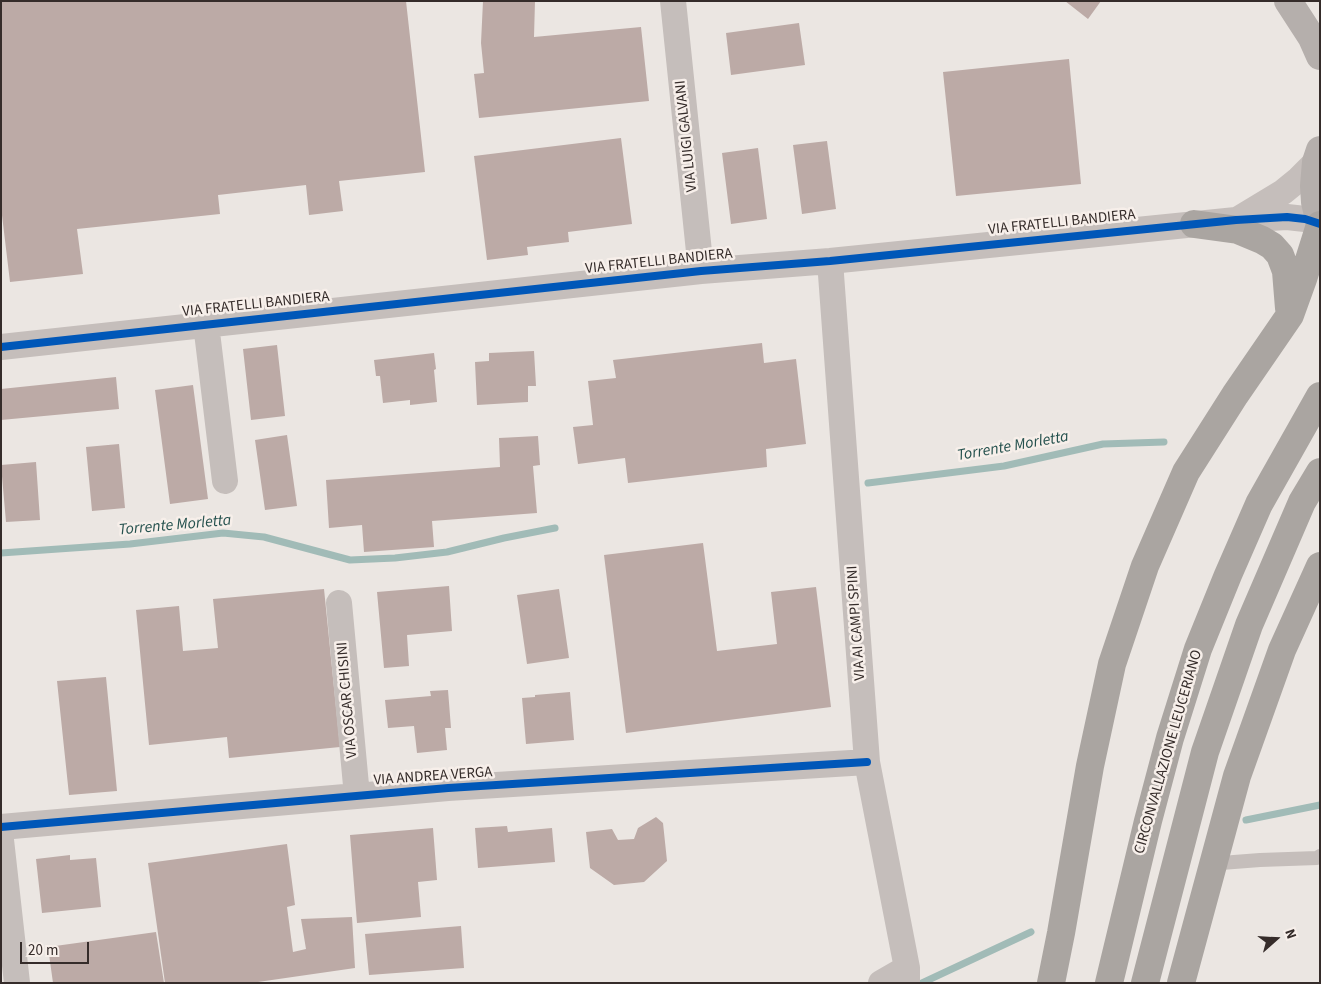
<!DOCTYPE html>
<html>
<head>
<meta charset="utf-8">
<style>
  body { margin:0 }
  #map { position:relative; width:1321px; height:984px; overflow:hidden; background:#ebe6e2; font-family:"Source Sans 3",sans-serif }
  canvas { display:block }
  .frame { position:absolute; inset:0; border:2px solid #352c2a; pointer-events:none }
  .north { position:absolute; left:1251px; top:914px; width:50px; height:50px; -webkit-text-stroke:4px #f7efea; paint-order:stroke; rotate:71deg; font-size:14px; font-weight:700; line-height:20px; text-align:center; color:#352c2a }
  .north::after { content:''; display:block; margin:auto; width:18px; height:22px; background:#352c2a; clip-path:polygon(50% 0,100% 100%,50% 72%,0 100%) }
  .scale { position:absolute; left:20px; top:942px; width:69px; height:22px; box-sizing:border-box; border:2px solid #352c2a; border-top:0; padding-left:6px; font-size:15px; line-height:18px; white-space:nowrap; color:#352c2a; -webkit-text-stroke:4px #f7efea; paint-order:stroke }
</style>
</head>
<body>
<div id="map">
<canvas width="1321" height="984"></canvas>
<div class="frame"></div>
<div class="north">N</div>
<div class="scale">20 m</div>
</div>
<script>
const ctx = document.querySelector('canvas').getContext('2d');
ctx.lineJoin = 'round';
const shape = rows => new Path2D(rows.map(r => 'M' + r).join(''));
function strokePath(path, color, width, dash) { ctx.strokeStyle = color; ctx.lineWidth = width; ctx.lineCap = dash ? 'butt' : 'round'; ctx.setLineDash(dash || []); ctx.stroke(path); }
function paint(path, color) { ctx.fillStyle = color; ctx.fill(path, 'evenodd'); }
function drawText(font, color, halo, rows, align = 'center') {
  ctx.font = font + ' "Source Sans 3",sans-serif'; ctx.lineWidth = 5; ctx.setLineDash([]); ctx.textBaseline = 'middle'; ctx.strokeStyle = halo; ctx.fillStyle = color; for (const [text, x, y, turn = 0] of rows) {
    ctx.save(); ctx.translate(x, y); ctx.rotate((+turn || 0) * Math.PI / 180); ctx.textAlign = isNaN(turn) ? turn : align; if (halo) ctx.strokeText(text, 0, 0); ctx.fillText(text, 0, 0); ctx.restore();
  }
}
strokePath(shape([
  [868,483,1004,466,1103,444,1164,442],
  [1,553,130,544,223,533,264,537,350,560,395,558,447,552,504,538,555,528],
  [1246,820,1320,805],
  [922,983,1031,932]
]), '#a1bbb7', 7);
paint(shape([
  [1,1,406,1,425,172,339,181,343,211,309,215,306,185,218,195,220,214,77,229,83,274,10,282,1,207],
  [483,1,535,1,534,37,641,27,649,101,479,118,474,74,484,73,481,43],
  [1065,1,1101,1,1088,19],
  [799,23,805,65,731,75,726,33],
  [1069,59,1081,184,956,196,943,72],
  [621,138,632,224,568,232,569,242,527,247,528,255,487,260,474,156],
  [827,141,836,209,802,214,793,145],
  [758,148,767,219,731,224,722,153],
  [762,343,764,363,796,359,806,444,766,449,767,467,628,483,625,458,578,464,573,427,593,425,588,381,616,378,613,360],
  [277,345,285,416,251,420,243,349],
  [534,351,536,386,528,386,528,402,477,405,475,362,489,361,489,353],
  [434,353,436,369,434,370,437,402,410,405,410,400,383,403,380,376,376,376,374,360],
  [116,377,119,409,1,420,1,389],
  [193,385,208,499,170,504,155,390],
  [287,435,297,506,265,510,255,440],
  [538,436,540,465,533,466,537,513,432,521,434,547,364,552,362,525,329,528,326,480,500,467,499,438],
  [119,444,125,508,92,511,86,447],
  [36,462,40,520,6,522,1,465],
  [703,543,717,651,777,644,771,592,816,587,831,707,626,733,604,555],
  [449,586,452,631,407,635,409,666,384,668,377,592],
  [324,589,340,747,229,758,227,737,149,745,136,610,179,606,183,651,218,648,213,599],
  [559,589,569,658,527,664,517,595],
  [106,677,117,791,69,795,57,681],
  [448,690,451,728,445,728,447,750,417,753,414,726,388,728,385,700,431,696,430,691],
  [570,692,574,740,526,744,522,698,535,697,535,695],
  [656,817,663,823,667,861,644,882,614,885,590,868,586,832,612,829,618,840,634,839,638,828],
  [507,826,508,832,552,828,555,862,478,868,475,828],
  [433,828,437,880,418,882,421,917,357,923,350,835],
  [287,844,295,905,287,907,293,952,306,949,301,919,352,917,355,968,251,983,165,983,148,863],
  [70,855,70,860,96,858,101,907,42,913,36,859],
  [461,926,464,968,369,975,365,934],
  [156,932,164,983,53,983,48,947]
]), '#bcaaa6');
strokePath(shape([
  [1213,869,1221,863,1260,860,1317,858,1320,856]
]), '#c5bebb', 14);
strokePath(shape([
  [673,1,701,271],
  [1240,218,1283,192,1299,179,1316,162],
  [830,261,867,762,907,968,907,983],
  [206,324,225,481],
  [1,347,701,271,830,261,1236,220,1287,217,1305,219,1320,224],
  [339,603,357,796],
  [1,827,448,788,867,762],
  [1,840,17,983],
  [881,983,907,968]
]), '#c5bebb', 26);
strokePath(shape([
  [1288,1,1312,38,1320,56],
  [1320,150,1316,162,1314,186,1315,202,1320,223]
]), '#b5afac', 28);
strokePath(shape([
  [1194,224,1238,230,1262,240,1272,246,1280,255,1286,271,1289,308],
  [1051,983,1061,933,1090,766,1112,664,1145,566,1186,472,1235,395,1290,315,1303,279,1320,225],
  [1109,983,1148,821,1170,738,1198,649,1228,575,1259,504,1320,396],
  [1145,983,1205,752,1249,625,1302,502,1320,472],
  [1181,983,1237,776,1282,650,1320,566]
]), '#aaa5a1', 28);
strokePath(shape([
  [1,347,701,271,830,261,1236,220,1287,217,1305,219,1320,224],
  [1,827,448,788,867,762]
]), '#0057b8', 8);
drawText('15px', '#352c2a', '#f7efea', [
  ["VIA LUIGI GALVANI",687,136,-96],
  ["VIA FRATELLI BANDIERA",1062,223,-6],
  ["VIA FRATELLI BANDIERA",659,262,-6],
  ["VIA FRATELLI BANDIERA",256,305,-6],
  ["VIA AI CAMPI SPINI",857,623,-94],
  ["VIA OSCAR CHISINI",348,700,-95],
  ["CIRCONVALLAZIONE LEUCERIANO",1169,752,-74],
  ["VIA ANDREA VERGA",433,777,-4]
]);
drawText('italic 16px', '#25514e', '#f7efea', [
  ["Torrente Morletta",1013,447,-10],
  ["Torrente Morletta",175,526,-5]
]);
</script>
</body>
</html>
